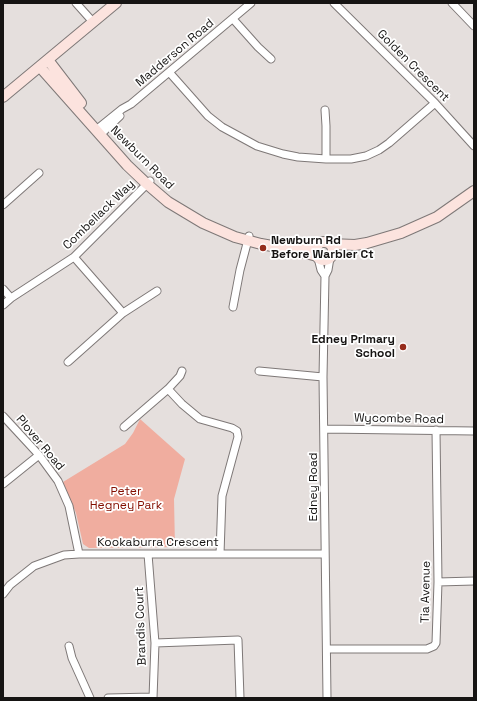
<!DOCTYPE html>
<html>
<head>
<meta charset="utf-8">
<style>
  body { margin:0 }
  #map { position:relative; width:477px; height:701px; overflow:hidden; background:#e5dfdd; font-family:"Space Grotesk",sans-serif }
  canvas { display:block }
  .frame { position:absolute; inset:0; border:4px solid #161413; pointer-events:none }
</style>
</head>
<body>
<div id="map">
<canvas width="477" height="701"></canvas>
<div class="frame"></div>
</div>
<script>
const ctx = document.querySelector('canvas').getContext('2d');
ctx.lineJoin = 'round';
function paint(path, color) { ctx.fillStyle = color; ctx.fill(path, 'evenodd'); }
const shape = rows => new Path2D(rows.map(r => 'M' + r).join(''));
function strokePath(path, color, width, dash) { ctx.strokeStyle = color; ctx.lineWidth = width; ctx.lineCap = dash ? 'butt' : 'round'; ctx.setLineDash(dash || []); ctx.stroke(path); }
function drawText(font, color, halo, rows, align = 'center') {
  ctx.font = font + ' "Space Grotesk",sans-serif'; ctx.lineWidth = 3.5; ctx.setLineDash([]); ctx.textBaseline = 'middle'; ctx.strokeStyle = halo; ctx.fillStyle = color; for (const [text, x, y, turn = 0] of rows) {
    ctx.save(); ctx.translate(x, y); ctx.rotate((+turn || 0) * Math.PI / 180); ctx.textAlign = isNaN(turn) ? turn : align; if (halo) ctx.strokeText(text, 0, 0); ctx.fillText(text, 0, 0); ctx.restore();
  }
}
paint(shape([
  [140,419,185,459,174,499,175,547,89,548,83,544,76,513,63,482,125,444,133,433]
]), '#f0ad9f');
const street = shape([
  [76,3,93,22],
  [334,3,435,103,474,146],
  [452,3,474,26],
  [233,19,258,47,271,59],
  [169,72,208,116,222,127,257,146,283,154,298,157,326,159,351,159,366,156,379,150,389,143,435,103],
  [325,110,326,126,326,159],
  [96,130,122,109,131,104,251,3],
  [100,135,120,116],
  [3,205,39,173],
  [74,257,123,313],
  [318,258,321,270,325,276],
  [3,289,11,298],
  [3,305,11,298,74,257,150,181],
  [233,307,240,270,249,236],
  [68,362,123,313,157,291],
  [259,371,323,377],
  [168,389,182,404,200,419,232,428,237,431,238,437,222,496,220,554],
  [3,416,39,455,58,481,69,506,79,554],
  [124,427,168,389,180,376,182,371],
  [325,429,474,431],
  [3,484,39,455],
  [148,554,155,643,153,698],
  [438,582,474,581],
  [3,594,10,585,34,566,64,555,79,554,325,554],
  [155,643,238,640,240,698],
  [69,646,72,658,90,698],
  [327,649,427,649,434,646,436,643,438,582,436,430],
  [108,698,152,697],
  [327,698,323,377,325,276,328,270,330,258]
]);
const secondary = shape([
  [48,60,81,103],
  [40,67,127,165,147,184,168,202,203,223,235,237,261,244,294,250,317,256],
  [3,97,116,3],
  '315 251a9 9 0 1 1 18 0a9 9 0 1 1-18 0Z',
  [330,244,355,245,367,243,401,233,437,217,474,191],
  [294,245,318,245]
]);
strokePath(street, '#7e7877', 9);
strokePath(secondary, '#7e7877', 12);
strokePath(street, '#fff', 7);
strokePath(secondary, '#fce3de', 10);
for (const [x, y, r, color] of [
  [263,248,4,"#962c1c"],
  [403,347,4,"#962c1c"]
]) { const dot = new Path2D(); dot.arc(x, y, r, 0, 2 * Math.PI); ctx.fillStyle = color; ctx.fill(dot); strokePath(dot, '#fff', 1.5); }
drawText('12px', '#161413', '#fff', [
  ["Madderson Road",175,53,-40],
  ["Golden Crescent",413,66,45],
  ["Newburn Road",142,158,45],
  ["Combellack Way",99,215,-44],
  ["Wycombe Road",399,419,1],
  ["Plover Road",40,443,50],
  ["Edney Road",314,487,-90],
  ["Kookaburra Crescent",158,543],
  ["Tia Avenue",426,592,-89],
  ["Brandis Court",141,626,-92]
]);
drawText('bold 12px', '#161413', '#fff', [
  ["Newburn Rd",271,241],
  ["Before Warbler Ct",271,255],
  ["Edney Primary",395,340,"right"],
  ["School",395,354,"right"]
], 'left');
drawText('12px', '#840e00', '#fff', [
  ["Peter",126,492],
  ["Hegney Park",126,506]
]);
</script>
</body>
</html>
